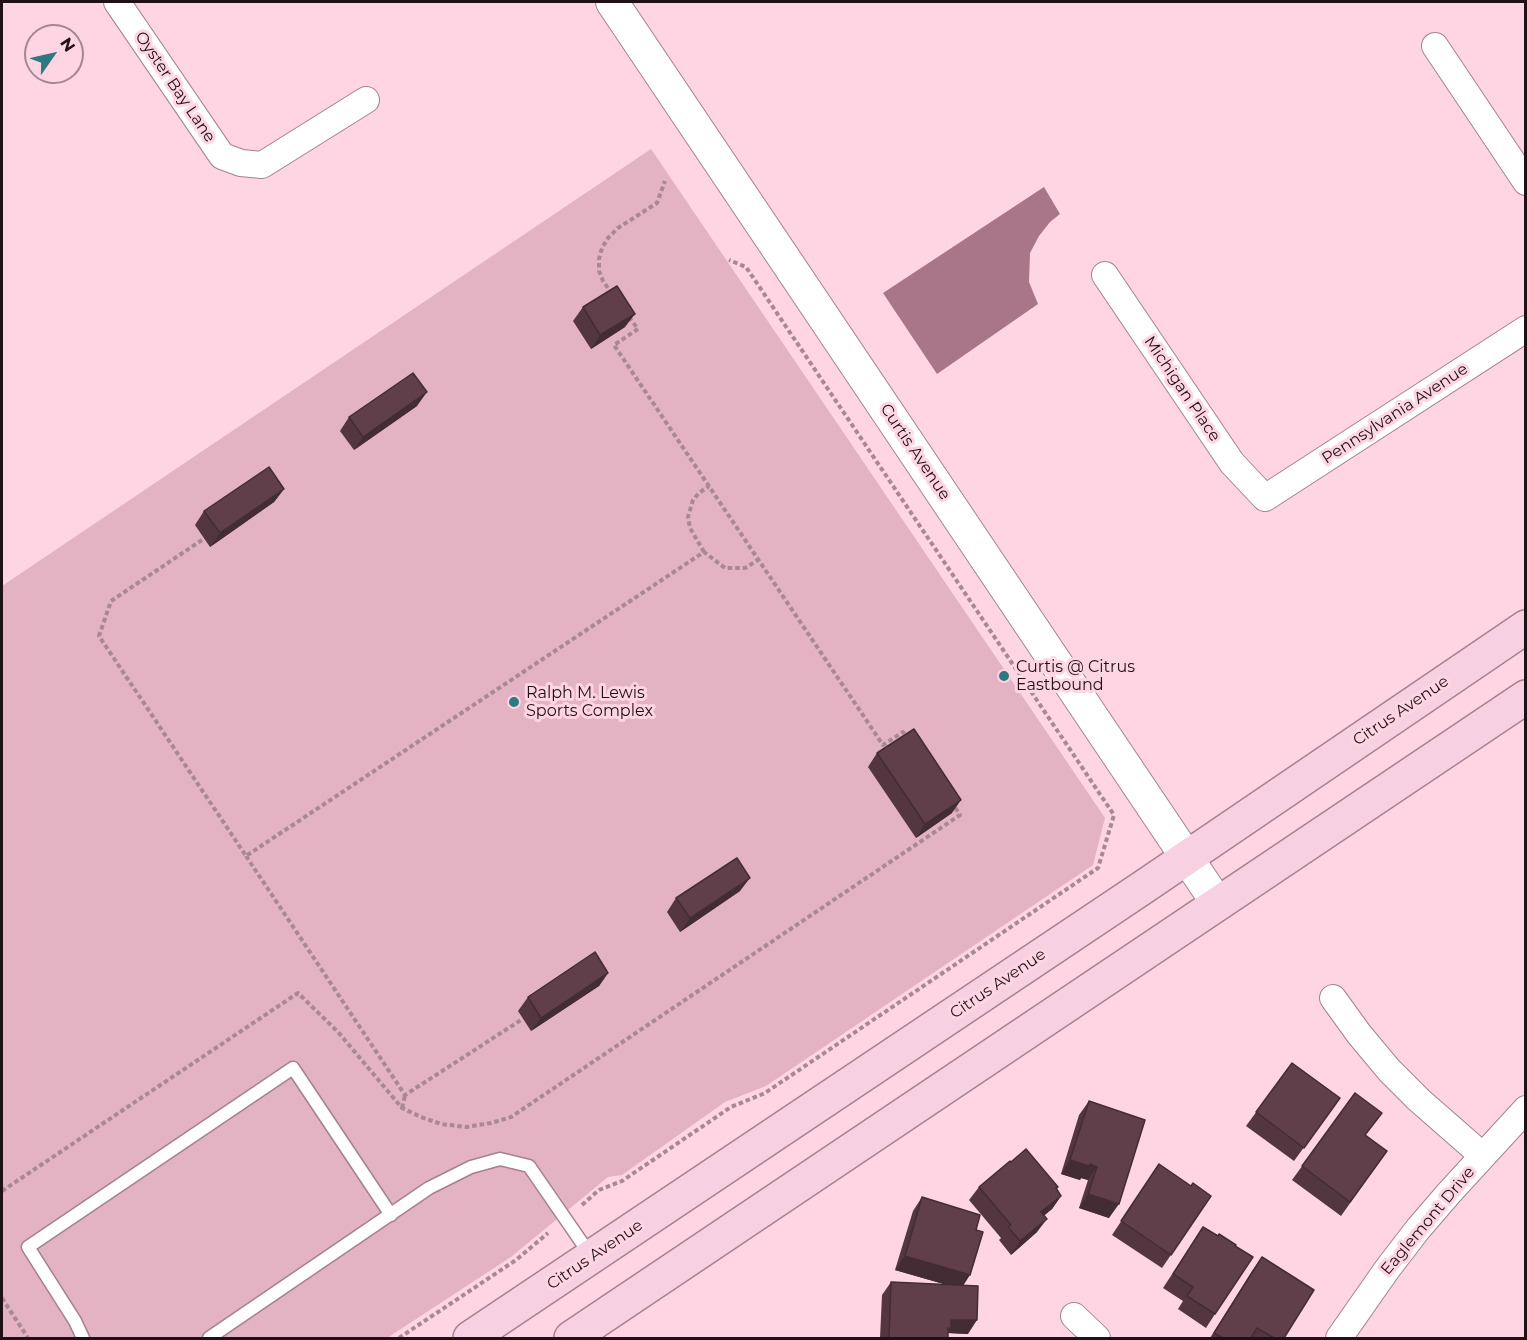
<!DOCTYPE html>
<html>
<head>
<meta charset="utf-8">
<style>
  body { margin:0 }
  #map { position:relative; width:1527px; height:1340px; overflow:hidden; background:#ffd5e3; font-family:Montserrat,sans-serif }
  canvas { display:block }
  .frame { position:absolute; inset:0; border:3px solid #1f1116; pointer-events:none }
  .north { position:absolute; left:24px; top:24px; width:60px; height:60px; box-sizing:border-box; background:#ffd5e3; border:2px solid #a58791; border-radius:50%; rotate:56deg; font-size:16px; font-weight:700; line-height:24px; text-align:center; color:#1f1116 }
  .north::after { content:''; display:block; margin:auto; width:21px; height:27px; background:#307881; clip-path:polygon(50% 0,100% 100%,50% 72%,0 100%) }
</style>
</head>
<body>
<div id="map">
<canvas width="1527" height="1340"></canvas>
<div class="frame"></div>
<div class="north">N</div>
</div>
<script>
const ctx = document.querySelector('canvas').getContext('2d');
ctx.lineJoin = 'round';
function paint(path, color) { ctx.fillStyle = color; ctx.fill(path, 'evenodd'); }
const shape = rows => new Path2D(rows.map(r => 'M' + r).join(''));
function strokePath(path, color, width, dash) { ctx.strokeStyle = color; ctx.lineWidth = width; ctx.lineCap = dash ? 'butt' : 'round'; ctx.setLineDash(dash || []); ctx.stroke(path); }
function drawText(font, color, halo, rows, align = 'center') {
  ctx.font = font + ' Montserrat,sans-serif'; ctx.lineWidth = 6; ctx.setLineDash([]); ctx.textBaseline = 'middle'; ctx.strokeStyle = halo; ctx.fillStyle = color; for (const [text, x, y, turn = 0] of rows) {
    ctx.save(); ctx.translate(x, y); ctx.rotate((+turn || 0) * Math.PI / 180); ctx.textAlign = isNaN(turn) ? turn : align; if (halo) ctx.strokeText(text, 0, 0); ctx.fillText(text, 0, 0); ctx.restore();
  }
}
paint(shape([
  [651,149,1105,818,1093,865,766,1086,725,1102,622,1175,608,1177,511,1257,387,1338,2,1338,2,586]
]), '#e3b2c3');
paint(shape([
  [1044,187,1060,214,1050,222,1039,236,1030,253,1029,282,1038,304,937,374,883,293]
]), '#a87688');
const service = shape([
  [83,1338,75,1321,28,1247,293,1068,391,1215],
  [209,1338,429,1188,471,1167,500,1159,529,1166,591,1256]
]);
const minor = shape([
  [117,2,222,156,241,163,262,165,366,100],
  [1435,46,1526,182],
  [1105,275,1232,463,1265,498,1526,329],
  [1333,998,1359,1034,1389,1070,1419,1100,1483,1156],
  [1074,1316,1097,1338],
  [1339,1338,1388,1268,1418,1229,1449,1193,1526,1109]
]);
const tertiary = shape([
  [612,2,1218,904]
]);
const secondary = shape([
  [470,1338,1145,886,1526,627],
  [571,1338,1526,697]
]);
strokePath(service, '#a6818d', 15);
strokePath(minor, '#a6818d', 28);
strokePath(tertiary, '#a6818d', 34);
strokePath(secondary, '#a6818d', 36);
strokePath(shape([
  [612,294,603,281,599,271,599,259,602,248,608,238,618,228,657,203,665,181],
  [629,317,638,329,614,345,883,745,903,732,907,738],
  [202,540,111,601,99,636,246,856,704,552,725,568,745,568,758,560],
  [704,552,690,528,688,517,693,500,699,493,709,486],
  [246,856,405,1095,521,1020],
  [402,1108,405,1095],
  [2,1191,298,993,338,1032,402,1108,421,1117,441,1124,466,1127,491,1123,511,1117,960,815,954,806],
  [582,1205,599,1190,622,1181,731,1107,765,1093,1098,868,1114,815,746,267,729,260],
  [2,1298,28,1338],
  [399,1338,516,1260,548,1233]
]), '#a88893', 4, [4.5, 3]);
strokePath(service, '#fff', 12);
strokePath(minor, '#fff', 26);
strokePath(tertiary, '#fff', 32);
strokePath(secondary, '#f7d1e1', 33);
paint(shape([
  [583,307,625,327,591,349,573,321],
  [417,406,354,450,340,431,349,417],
  [284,489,274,502,210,547,195,525,204,511],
  [877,753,952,813,916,838,868,767],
  [740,891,680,932,667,912,676,898],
  [608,973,599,986,531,1031,518,1011,528,997],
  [1292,1063,1340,1098,1294,1161,1246,1126],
  [1355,1093,1366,1135,1387,1151,1341,1216,1292,1180],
  [1089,1101,1109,1218,1079,1208,1088,1180,1081,1178,1080,1180,1061,1174,1079,1115],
  [1150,1178,1191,1186,1211,1196,1162,1268,1112,1235],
  [979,1187,1061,1196,1052,1209,1044,1215,1037,1232,1011,1255,999,1240,1001,1238,969,1200],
  [922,1197,963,1285,968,1334,948,1333,948,1338,880,1338,882,1295,891,1282,947,1285,895,1270,913,1211],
  [1203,1227,1235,1246,1215,1314,1206,1328,1178,1309,1183,1301,1163,1288],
  [1262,1257,1284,1338,1210,1338,1252,1271]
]), '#533640');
paint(shape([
  [635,314,625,327,591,349,600,335],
  [427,392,417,406,354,450,363,437],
  [284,489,274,502,210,547,220,533],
  [961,800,952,813,916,838,925,824],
  [750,878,740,891,680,932,690,918],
  [608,973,599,986,531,1031,541,1018],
  [1070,1160,1090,1164,1097,1167,1088,1180,1081,1178,1080,1180,1061,1174],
  [1088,1194,1119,1204,1109,1218,1079,1208],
  [1061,1196,1052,1209,1032,1226,1041,1212],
  [1047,1219,1037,1232,1011,1255,1020,1241],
  [905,1256,970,1275,961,1289,895,1270],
  [951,1320,977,1320,968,1334,948,1333]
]), '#432c34');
const building = shape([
  [617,286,635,314,600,335,583,307,617,286],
  [413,373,427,392,363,437,349,417,413,373],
  [269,467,284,489,220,533,204,511,269,467],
  [914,729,961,800,925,824,877,753,914,729],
  [737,858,750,878,690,918,676,898,737,858],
  [595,952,608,973,541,1018,528,997,595,952],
  [1292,1063,1340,1098,1304,1148,1256,1112,1292,1063],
  [1355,1093,1382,1113,1365,1135,1387,1151,1350,1202,1302,1166,1355,1093],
  [1089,1101,1145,1120,1119,1204,1088,1194,1097,1167,1090,1164,1089,1166,1070,1160,1089,1101],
  [1026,1149,1058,1187,1056,1188,1061,1196,1041,1212,1047,1219,1020,1241,1008,1227,1011,1225,979,1187,1010,1161,1011,1162,1026,1149],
  [1159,1164,1191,1186,1193,1183,1211,1196,1171,1255,1121,1221,1159,1164],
  [922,1197,980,1215,976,1230,983,1232,970,1275,905,1256,922,1197],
  [1203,1227,1218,1236,1219,1234,1236,1245,1235,1246,1253,1257,1215,1314,1187,1296,1193,1287,1173,1274,1203,1227],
  [1262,1257,1314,1290,1284,1338,1274,1338,1257,1328,1251,1338,1223,1338,1214,1333,1262,1257],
  [891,1282,978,1286,977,1320,951,1320,951,1329,948,1328,948,1338,889,1338,891,1282]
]);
paint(building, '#603f4b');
strokePath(building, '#432c34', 1.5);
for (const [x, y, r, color] of [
  [1004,676,6,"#307881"],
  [514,702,6,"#307881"]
]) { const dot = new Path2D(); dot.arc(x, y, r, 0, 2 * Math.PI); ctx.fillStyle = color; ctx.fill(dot); strokePath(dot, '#ffd5e3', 2); }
drawText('16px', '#1f1116', '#ffd5e3', [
  ["Oyster Bay Lane",175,87,56],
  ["Michigan Place",1182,389,56],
  ["Pennsylvania Avenue",1395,414,-33],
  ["Curtis Avenue",915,452,56],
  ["Citrus Avenue",1401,711,-34],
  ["Citrus Avenue",998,984,-34],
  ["Eaglemont Drive",1428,1221,-50],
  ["Citrus Avenue",595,1255,-34]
]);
drawText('16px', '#1f1116', '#ffd5e3', [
  ["Curtis @ Citrus",1016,667],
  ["Eastbound",1016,685],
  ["Ralph M. Lewis",526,693],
  ["Sports Complex",526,711]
], 'left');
</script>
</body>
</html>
